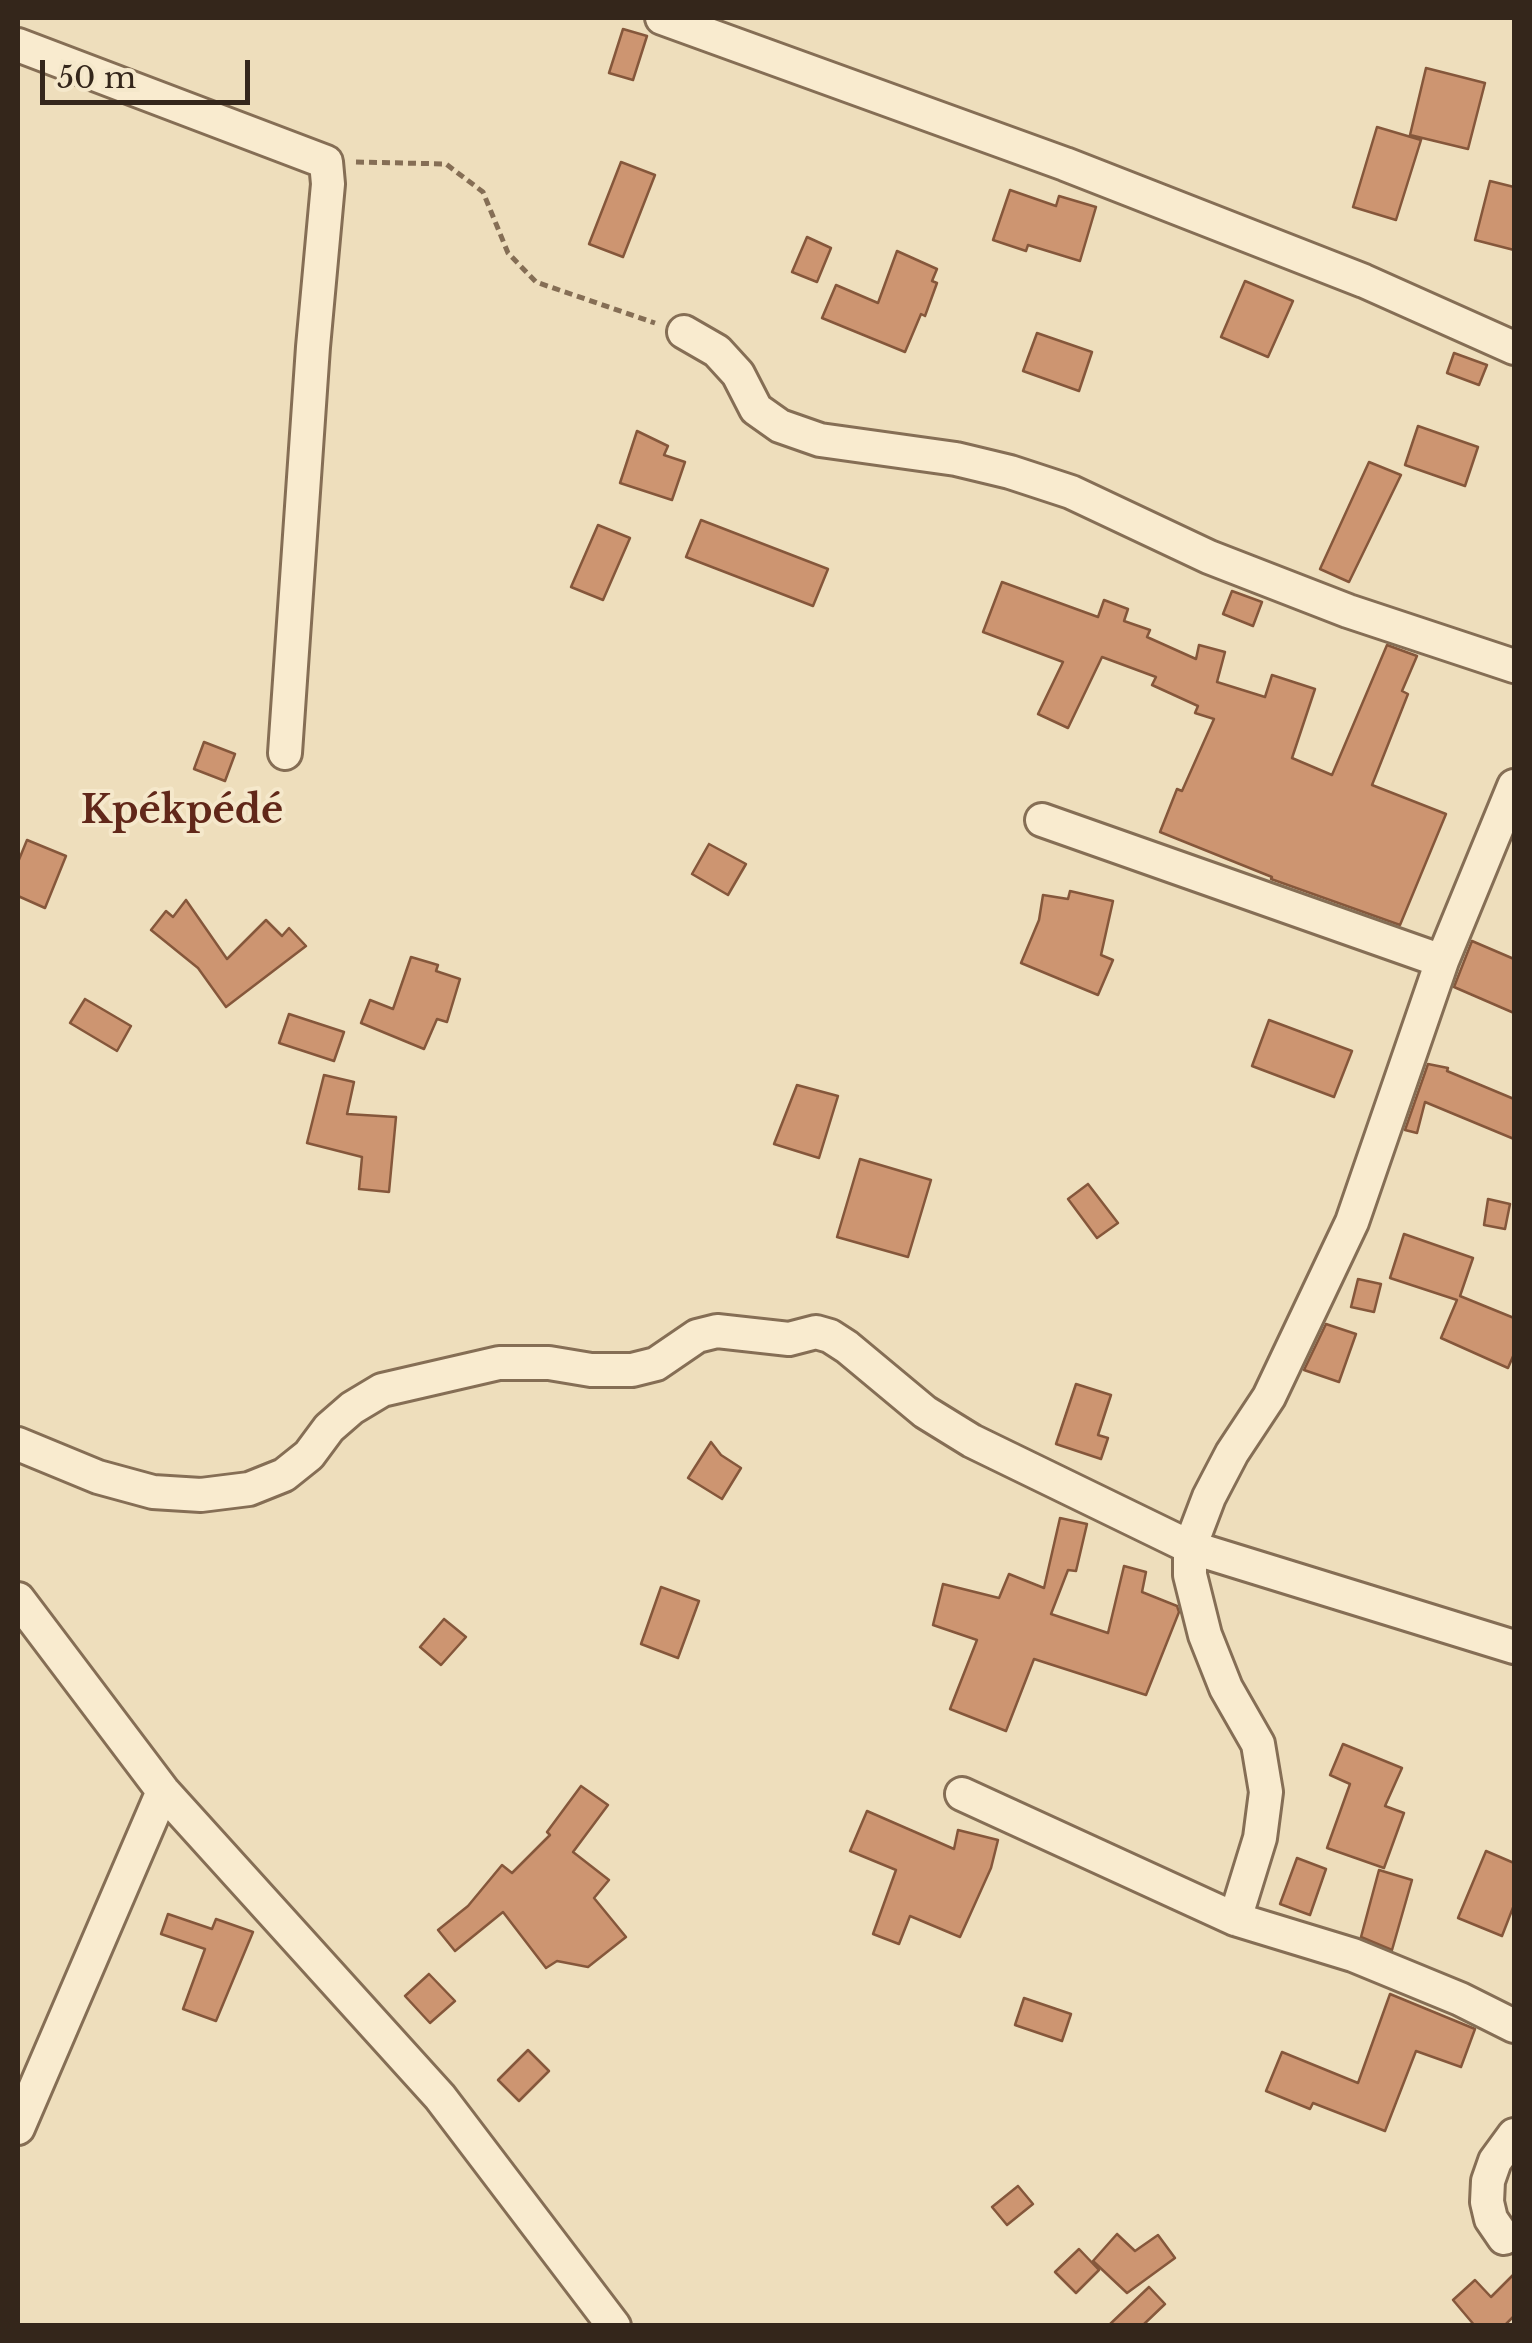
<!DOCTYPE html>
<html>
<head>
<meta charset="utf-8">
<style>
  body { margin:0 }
  #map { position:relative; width:1532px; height:2343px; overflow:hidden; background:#eedebc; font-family:"Libre Baskerville",serif }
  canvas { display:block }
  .frame { position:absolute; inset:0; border:20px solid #34261b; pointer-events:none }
  .scale { position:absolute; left:40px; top:60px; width:210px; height:45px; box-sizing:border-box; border:5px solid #34261b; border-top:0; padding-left:12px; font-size:30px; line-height:35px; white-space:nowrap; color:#34261b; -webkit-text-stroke:8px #f5e8cb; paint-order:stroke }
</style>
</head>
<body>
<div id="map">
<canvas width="1532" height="2343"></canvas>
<div class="frame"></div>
<div class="scale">50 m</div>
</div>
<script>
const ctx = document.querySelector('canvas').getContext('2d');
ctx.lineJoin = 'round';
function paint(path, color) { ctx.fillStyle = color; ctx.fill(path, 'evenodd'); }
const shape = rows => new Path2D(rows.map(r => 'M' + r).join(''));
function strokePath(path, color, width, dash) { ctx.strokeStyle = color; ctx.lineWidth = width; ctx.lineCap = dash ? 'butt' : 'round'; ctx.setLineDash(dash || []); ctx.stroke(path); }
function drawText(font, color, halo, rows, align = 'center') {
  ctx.font = font + ' "Libre Baskerville",serif'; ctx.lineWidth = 8; ctx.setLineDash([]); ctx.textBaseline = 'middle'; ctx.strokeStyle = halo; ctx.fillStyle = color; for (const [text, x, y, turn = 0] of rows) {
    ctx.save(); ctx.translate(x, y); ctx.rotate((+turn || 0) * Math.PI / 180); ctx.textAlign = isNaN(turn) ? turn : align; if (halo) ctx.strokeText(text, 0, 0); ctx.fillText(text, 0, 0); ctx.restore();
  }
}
const building = shape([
  [623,29,647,36,633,80,609,73,623,29],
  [1426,68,1485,83,1468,149,1410,135,1426,68],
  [1377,127,1421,140,1396,220,1353,207,1377,127],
  [621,162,655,175,623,257,589,244,621,162],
  [1490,181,1514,187,1514,250,1475,240,1490,181],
  [1010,190,1056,206,1059,196,1096,207,1080,261,1028,245,1026,251,993,240,1010,190],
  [807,237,831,248,817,282,792,272,807,237],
  [897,251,937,269,932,281,937,283,925,316,921,314,905,352,822,318,836,285,878,303,897,251],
  [1245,281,1293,301,1268,357,1221,337,1245,281],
  [1037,333,1092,352,1079,391,1023,371,1037,333],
  [1454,353,1487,365,1479,385,1447,373,1454,353],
  [1418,426,1478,447,1465,486,1405,465,1418,426],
  [637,431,668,446,664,455,685,462,672,500,620,483,637,431],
  [1369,462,1401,475,1349,582,1320,569,1369,462],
  [701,520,828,569,813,606,686,557,701,520],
  [598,525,630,538,603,600,571,587,598,525],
  [1002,582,1098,617,1104,600,1128,609,1124,621,1150,630,1147,637,1196,659,1199,645,1225,652,1217,682,1265,697,1272,675,1315,689,1292,758,1332,775,1387,645,1417,656,1402,691,1408,694,1372,785,1446,814,1400,925,1271,879,1272,877,1160,832,1177,789,1182,791,1214,719,1195,713,1198,706,1152,685,1156,677,1102,657,1068,728,1038,714,1063,662,983,632,1002,582],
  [1232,591,1262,602,1253,626,1223,614,1232,591],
  [204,742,235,754,225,781,194,769,204,742],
  [27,840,66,856,45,908,18,896,18,862,27,840],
  [709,844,746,864,728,895,692,874,709,844],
  [1070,891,1113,901,1101,955,1113,960,1098,995,1021,963,1039,920,1043,895,1068,899,1070,891],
  [186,900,227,959,266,920,282,936,289,928,306,946,226,1007,198,968,151,930,166,911,173,917,186,900],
  [1472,941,1514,959,1514,1013,1454,987,1472,941],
  [411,957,438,965,436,971,460,979,447,1022,437,1019,424,1049,361,1023,370,1000,393,1009,411,957],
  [85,999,131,1026,117,1051,70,1023,85,999],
  [289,1014,344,1032,334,1061,279,1043,289,1014],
  [1269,1020,1352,1051,1334,1097,1252,1066,1269,1020],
  [1428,1064,1448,1068,1447,1071,1514,1099,1514,1139,1425,1102,1417,1133,1405,1130,1428,1064],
  [324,1075,354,1082,347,1114,396,1117,389,1192,359,1189,362,1157,307,1143,324,1075],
  [797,1085,838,1096,819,1158,774,1144,797,1085],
  [860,1159,931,1180,908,1257,837,1237,860,1159],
  [1088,1184,1118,1223,1097,1238,1068,1199,1088,1184],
  [1488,1199,1510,1204,1505,1229,1484,1225,1488,1199],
  [1404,1234,1473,1258,1460,1296,1514,1318,1514,1354,1508,1368,1441,1338,1457,1300,1390,1278,1404,1234],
  [1358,1279,1381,1284,1374,1312,1351,1307,1358,1279],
  [1326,1324,1356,1334,1339,1382,1304,1370,1326,1324],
  [1076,1384,1111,1395,1098,1435,1108,1438,1101,1459,1056,1444,1076,1384],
  [711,1442,721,1455,741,1468,722,1499,688,1478,711,1442],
  [1060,1518,1087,1524,1076,1571,1068,1570,1051,1614,1108,1633,1124,1566,1146,1572,1142,1592,1177,1606,1179,1612,1146,1695,1034,1659,1006,1731,950,1709,977,1640,933,1625,943,1584,999,1598,1009,1574,1044,1588,1060,1518],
  [661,1587,699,1601,678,1658,641,1644,661,1587],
  [444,1619,466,1637,441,1665,420,1647,444,1619],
  [1343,1744,1402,1768,1385,1806,1404,1813,1384,1868,1327,1848,1350,1784,1330,1775,1343,1744],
  [581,1786,608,1805,573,1852,609,1880,594,1898,626,1937,588,1967,557,1961,546,1968,503,1912,455,1951,438,1930,468,1906,502,1865,512,1873,550,1835,547,1832,581,1786],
  [867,1811,954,1849,958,1830,998,1840,991,1868,960,1937,910,1916,899,1944,873,1934,896,1870,850,1851,867,1811],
  [1486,1851,1514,1863,1514,1905,1502,1936,1458,1918,1486,1851],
  [1297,1858,1326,1869,1310,1915,1280,1904,1297,1858],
  [1379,1870,1412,1880,1392,1950,1361,1937,1379,1870],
  [168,1914,212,1929,216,1919,253,1932,216,2021,183,2009,205,1949,161,1934,168,1914],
  [429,1974,455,2001,430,2023,405,1996,429,1974],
  [1390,1994,1475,2029,1461,2067,1416,2051,1385,2131,1313,2103,1310,2109,1266,2091,1282,2052,1358,2083,1390,1994],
  [1024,1998,1071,2014,1062,2041,1015,2025,1024,1998],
  [528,2050,549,2071,519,2101,498,2080,528,2050],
  [1018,2186,1033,2204,1007,2225,992,2207,1018,2186],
  [1117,2234,1135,2251,1158,2235,1175,2258,1127,2293,1093,2261,1117,2234],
  [1079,2249,1099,2270,1076,2293,1055,2272,1079,2249],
  [1514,2274,1514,2316,1504,2326,1475,2326,1453,2300,1475,2280,1491,2297,1514,2274],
  [1149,2287,1165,2304,1142,2326,1108,2326,1149,2287]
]);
paint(building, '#cd9571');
strokePath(building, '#85573b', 2.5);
const minor = shape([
  [662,18,1065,164,1364,281,1514,348],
  [18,45,326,162,328,184,313,347,285,753],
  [684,332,717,351,738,374,756,409,780,426,820,440,956,459,1010,472,1071,492,1209,557,1348,611,1514,666],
  [1042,820,1442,961],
  [18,1444,98,1477,153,1492,201,1495,249,1489,284,1475,309,1455,329,1428,352,1408,382,1390,499,1363,549,1363,591,1370,632,1370,656,1364,697,1336,717,1331,789,1339,816,1332,830,1336,847,1347,925,1412,972,1441,1190,1547,1514,1647],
  [18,1599,163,1791,440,2097,614,2326],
  [962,1794,1235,1919,1260,1838,1266,1792,1258,1744,1226,1688,1205,1635,1190,1575,1190,1547,1209,1497,1232,1453,1269,1397,1352,1222,1442,961,1514,786],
  [1235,1919,1353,1955,1460,1999,1514,2026],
  [18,2128,163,1791],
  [1504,2238,1491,2219,1487,2202,1488,2181,1495,2161,1514,2135]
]);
strokePath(minor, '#856e55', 38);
strokePath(shape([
  [356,162,446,164,483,192,508,253,536,282,655,323]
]), '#856e55', 5, [8, 5]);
strokePath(minor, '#f9ebcf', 32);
drawText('bold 38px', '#612719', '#f5e8cb', [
  ["Kpékpédé",182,812]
]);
</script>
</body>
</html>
